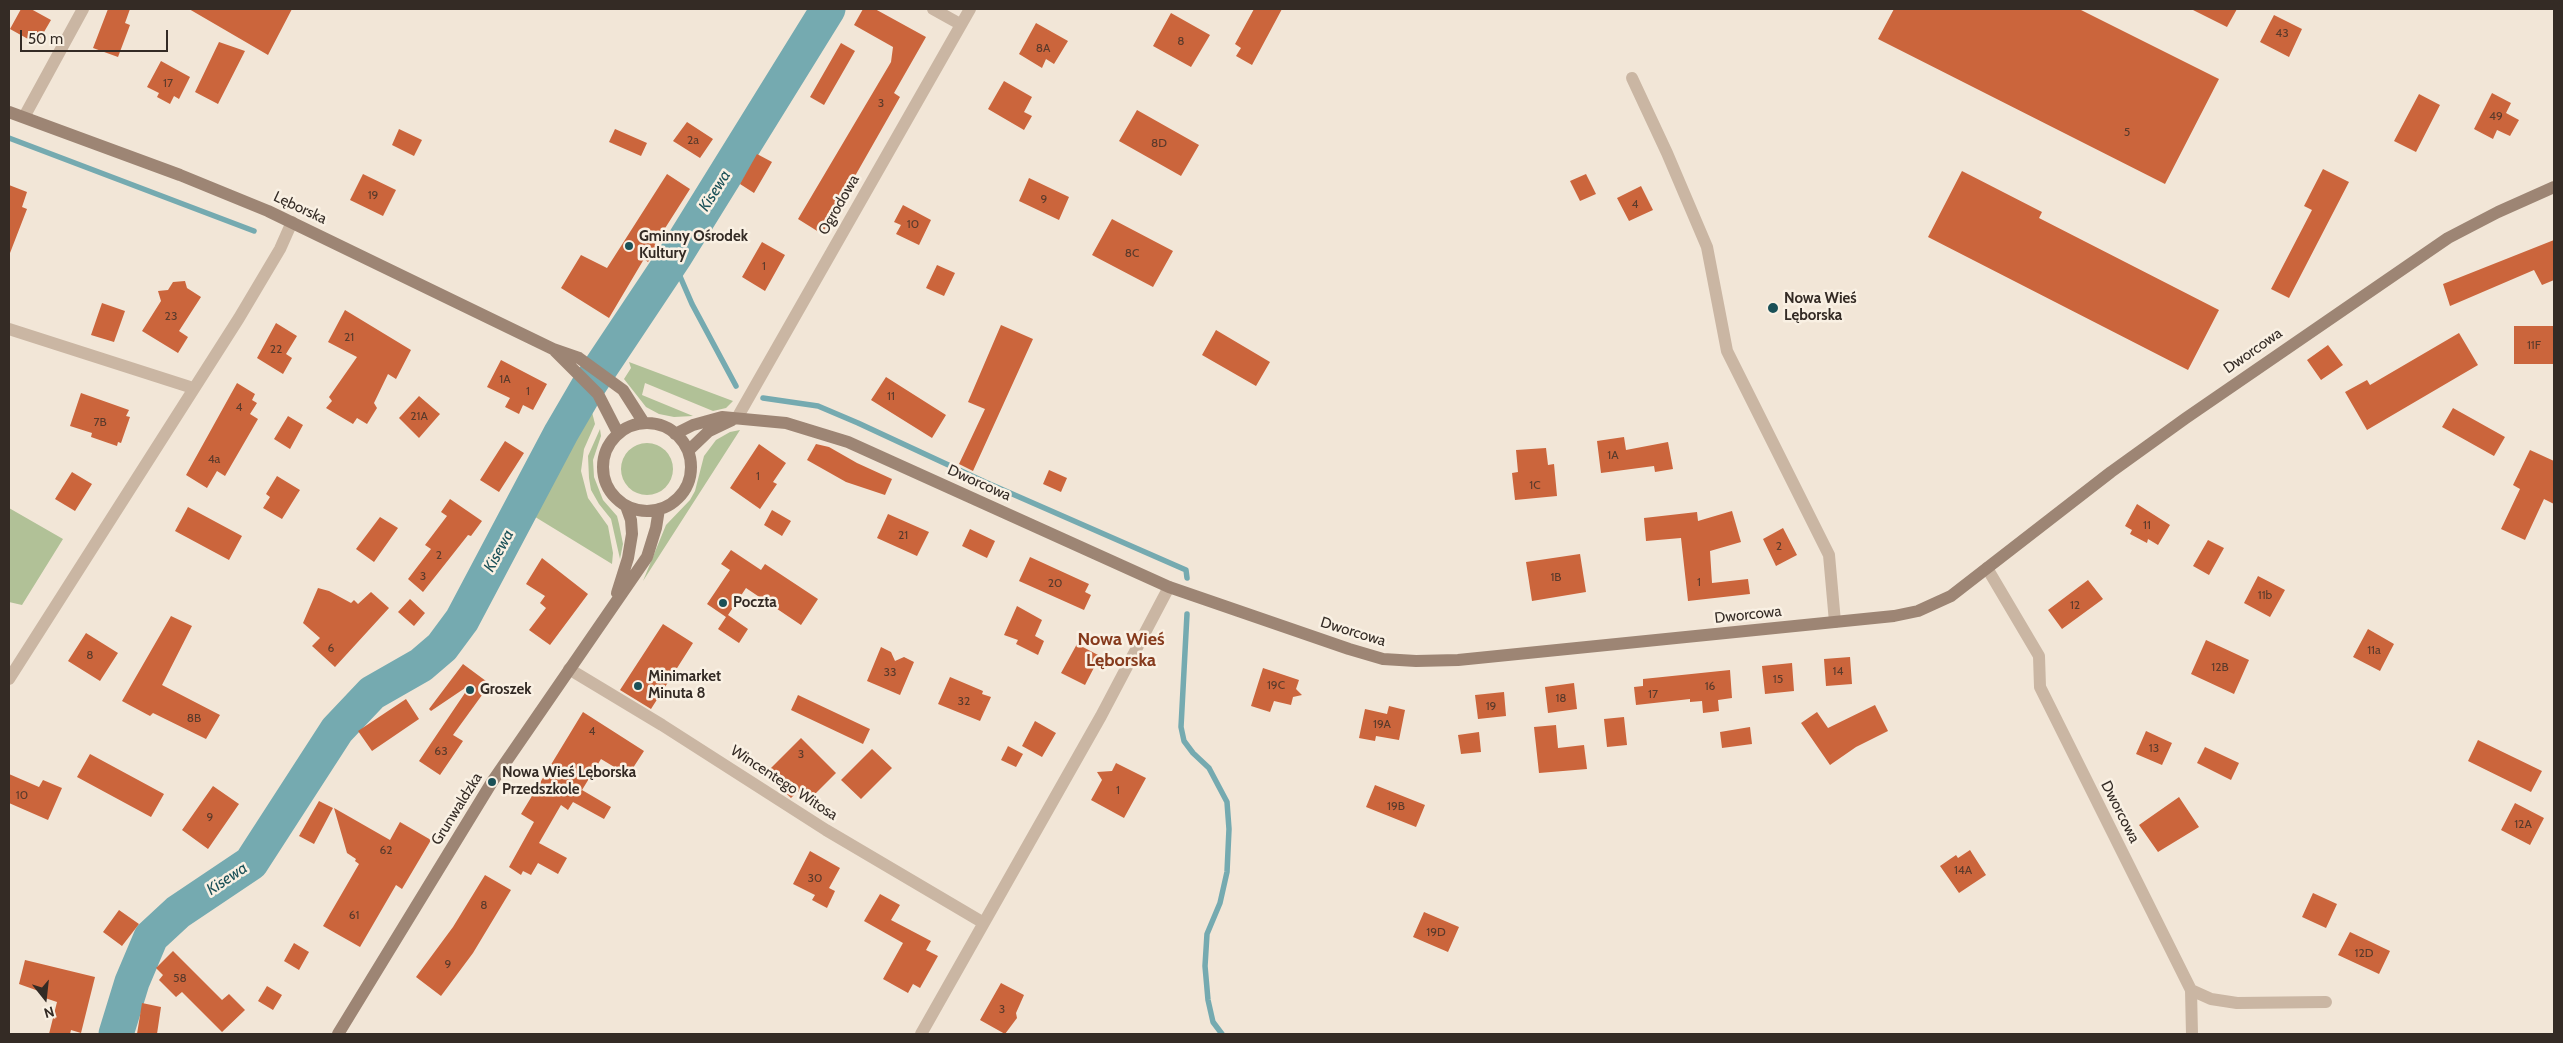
<!DOCTYPE html>
<html>
<head>
<meta charset="utf-8">
<style>
  body { margin:0 }
  #map { position:relative; width:2563px; height:1043px; overflow:hidden; background:#f2e6d7; font-family:Cabin,sans-serif }
  canvas { display:block }
  .frame { position:absolute; inset:0; border:10px solid #342b25; pointer-events:none }
  .north { position:absolute; left:20px; top:973px; width:50px; height:50px; -webkit-text-stroke:4px #f9f0e3; paint-order:stroke; rotate:164deg; font-size:14px; font-weight:700; line-height:20px; text-align:center; color:#342b25 }
  .north::after { content:''; display:block; margin:auto; width:18px; height:22px; background:#342b25; clip-path:polygon(50% 0,100% 100%,50% 72%,0 100%) }
  .scale { position:absolute; left:20px; top:30px; width:148px; height:22px; box-sizing:border-box; border:2px solid #342b25; border-top:0; padding-left:6px; font-size:15px; line-height:18px; white-space:nowrap; color:#342b25; -webkit-text-stroke:4px #f9f0e3; paint-order:stroke }
</style>
</head>
<body>
<div id="map">
<canvas width="2563" height="1043"></canvas>
<div class="frame"></div>
<div class="north">N</div>
<div class="scale">50 m</div>
</div>
<script>
const ctx = document.querySelector('canvas').getContext('2d');
ctx.lineJoin = 'round';
function paint(path, color) { ctx.fillStyle = color; ctx.fill(path, 'evenodd'); }
const shape = rows => new Path2D(rows.map(r => 'M' + r).join(''));
function strokePath(path, color, width, dash) { ctx.strokeStyle = color; ctx.lineWidth = width; ctx.lineCap = dash ? 'butt' : 'round'; ctx.setLineDash(dash || []); ctx.stroke(path); }
function drawText(font, color, halo, rows, align = 'center') {
  ctx.font = font + ' Cabin,sans-serif'; ctx.lineWidth = 5; ctx.setLineDash([]); ctx.textBaseline = 'middle'; ctx.strokeStyle = halo; ctx.fillStyle = color; for (const [text, x, y, turn = 0] of rows) {
    ctx.save(); ctx.translate(x, y); ctx.rotate((+turn || 0) * Math.PI / 180); ctx.textAlign = isNaN(turn) ? turn : align; if (halo) ctx.strokeText(text, 0, 0); ctx.fillText(text, 0, 0); ctx.restore();
  }
}
paint(shape([
  [629,362,733,401,726,408,713,411,645,383,642,395,693,416,674,417,659,414,646,407,624,379,631,368],
  [592,412,595,424,584,449,581,471,588,498,608,526,613,553,612,564,532,515],
  [600,429,601,436,593,460,594,477,603,500,617,516,619,524,623,544,620,559,611,519,599,504,591,490,589,478,588,456],
  [740,430,643,581,666,525,690,500,695,491,704,456,716,440,730,432],
  '621 469a26 26 0 1 1 52 0a26 26 0 1 1-52 0Z',
  [9,508,63,539,22,605,9,602]
]), '#b1c197');
strokePath(shape([
  [9,138,254,231],
  [675,256,679,274,692,304,736,386],
  [763,398,818,406,858,423,985,482,1186,570,1187,578],
  [1187,614,1181,727,1184,741,1193,753,1209,768,1227,802,1229,829,1227,872,1220,903,1207,934,1205,966,1208,1000,1213,1022,1222,1034]
]), '#75aab0', 5.5);
strokePath(shape([
  [116,1034,132,982,151,937,178,912,251,863,337,730,372,693,421,665,442,647,462,620,561,433,589,385,675,256,828,9]
]), '#75aab0', 35);
paint(shape([
  [21,9,31,9,51,20,37,44,10,29],
  [108,9,130,9,125,23,130,25,118,57,93,48],
  [189,9,292,9,268,55],
  [863,9,875,9,926,37,894,93,900,97,822,234,798,219,891,62,893,47,854,25],
  [1254,9,1282,9,1252,65,1236,56,1241,48,1235,44],
  [1894,9,2079,9,2219,79,2165,184,1878,39],
  [2191,9,2237,9,2227,27],
  [1171,13,1210,35,1191,67,1153,46],
  [2274,15,2302,29,2289,57,2260,42],
  [1036,23,1068,41,1054,64,1046,59,1042,68,1019,54],
  [219,42,245,51,218,104,195,92],
  [841,43,855,51,824,105,810,97],
  [161,61,190,77,179,99,174,96,170,104,157,97,159,93,147,87],
  [1004,81,1032,97,1024,112,1032,116,1024,130,988,109],
  [2492,93,2511,103,2506,113,2519,120,2510,136,2497,130,2493,139,2474,129],
  [2419,94,2440,105,2416,152,2394,141],
  [1137,110,1199,145,1181,176,1119,141],
  [687,122,713,139,700,158,673,141],
  [399,129,422,140,414,156,392,145],
  [615,129,647,143,641,156,609,142],
  [757,154,772,162,754,193,740,184],
  [2323,169,2349,182,2289,298,2271,289,2312,210,2304,206],
  [1962,171,2042,212,2039,218,2219,310,2188,370,1928,237],
  [363,174,396,190,383,216,350,200],
  [667,174,690,189,655,244,658,247,648,262,644,259,609,318,561,288,581,255,607,268],
  [1586,174,1596,194,1580,201,1570,181],
  [1029,178,1069,197,1059,220,1019,201],
  [9,185,27,192,22,207,27,209,10,253],
  [1641,186,1653,210,1629,221,1617,198],
  [903,205,931,220,919,245,896,234,901,225,894,222],
  [1112,219,1173,251,1153,287,1092,255],
  [2554,240,2554,280,2542,285,2534,270,2450,306,2443,284],
  [762,242,785,255,765,291,742,277],
  [937,265,955,273,944,296,926,288],
  [185,281,187,288,201,297,179,331,188,337,178,353,142,331,161,301,158,291,168,290,173,282],
  [102,303,125,311,114,342,91,335],
  [345,310,411,350,396,379,388,374,374,403,377,408,367,424,357,418,353,424,326,408,332,401,329,397,357,357,328,342],
  [276,323,297,336,286,354,292,358,283,374,257,358],
  [1001,325,1033,339,973,471,959,464,985,409,968,402],
  [2514,326,2554,326,2554,364,2514,364],
  [1216,330,1270,362,1256,386,1202,355],
  [2459,333,2478,365,2367,430,2345,392,2367,380,2370,385],
  [2328,345,2343,365,2321,380,2307,360],
  [501,360,547,384,533,410,523,405,519,414,505,407,510,398,487,387],
  [886,377,946,415,932,438,871,400],
  [237,383,255,394,252,400,257,403,250,414,258,419,225,476,217,471,207,488,186,475],
  [81,393,129,410,126,416,130,417,121,443,118,442,117,446,91,437,92,433,70,426],
  [419,396,440,414,419,438,399,418],
  [2453,408,2505,437,2494,456,2442,427],
  [288,416,303,425,290,449,274,439],
  [1624,437,1626,450,1668,442,1673,469,1655,472,1654,466,1601,473,1597,441],
  [505,441,524,453,499,492,480,480],
  [759,444,786,463,773,482,777,484,760,509,730,488],
  [816,444,829,447,857,463,892,479,885,495,846,482,807,460],
  [1546,448,1548,465,1554,464,1557,496,1515,500,1512,473,1518,472,1516,450],
  [2530,450,2554,461,2554,504,2544,499,2525,540,2501,529,2520,489,2513,485],
  [1049,470,1067,478,1061,492,1043,484],
  [72,472,92,484,75,511,55,499],
  [277,476,300,490,282,519,263,508,270,497,266,494],
  [450,499,482,521,471,536,468,535,423,592,408,579,431,549,425,545,447,516,441,512],
  [2137,504,2170,525,2158,545,2148,539,2147,543,2130,534,2132,530,2125,526],
  [188,507,242,536,229,560,175,531],
  [772,510,791,521,782,536,764,525],
  [1732,511,1741,542,1710,551,1712,583,1748,579,1750,594,1688,601,1681,538,1646,541,1644,518,1697,512,1698,521],
  [888,514,929,532,917,556,877,538],
  [380,517,398,528,374,562,356,549],
  [1783,528,1797,555,1776,566,1763,539],
  [970,529,995,541,987,558,962,546],
  [2208,540,2224,548,2209,575,2193,566],
  [731,550,761,570,765,564,818,599,801,625,746,588,728,615,748,629,739,643,718,629,726,617,707,604,730,570,721,564],
  [1580,554,1586,592,1532,601,1526,562],
  [1030,557,1089,584,1085,592,1091,595,1084,610,1019,581],
  [542,558,588,594,550,645,529,630,546,608,540,603,545,596,526,584],
  [2258,576,2285,590,2270,617,2244,603],
  [2088,580,2103,599,2062,629,2048,610],
  [318,588,329,591,351,603,354,600,358,604,371,592,389,608,335,667,312,646,320,638,303,623],
  [410,599,425,613,414,626,398,612],
  [1017,606,1042,620,1035,636,1044,641,1038,655,1016,644,1018,640,1004,635],
  [171,616,192,626,162,685,220,715,206,739,153,713,150,716,122,701],
  [663,624,693,643,651,709,620,690],
  [2368,629,2394,644,2380,671,2353,657],
  [86,633,118,653,100,681,68,661],
  [2206,640,2249,660,2234,694,2191,674],
  [1077,644,1100,656,1085,685,1061,673],
  [881,647,891,652,895,661,904,657,914,662,900,695,867,681],
  [1850,657,1852,684,1826,686,1824,659],
  [1792,663,1794,691,1765,694,1762,666],
  [463,664,490,684,453,735,463,741,440,775,419,761,471,684,431,711,429,709],
  [1263,668,1299,680,1296,689,1302,695,1293,697,1291,705,1274,701,1270,712,1251,706],
  [1730,670,1732,698,1718,700,1719,711,1703,713,1702,701,1690,702,1690,699,1636,705,1634,687,1643,686,1643,679],
  [950,677,983,691,982,694,991,697,980,721,938,704],
  [1574,683,1577,709,1548,713,1545,687],
  [1504,692,1506,716,1478,719,1475,695],
  [798,695,870,729,863,744,791,710],
  [406,699,419,719,372,751,358,731],
  [1875,705,1888,731,1856,747,1830,765,1801,723,1817,712,1828,728],
  [1389,706,1405,710,1399,740,1376,736,1375,741,1359,738,1365,709,1387,714],
  [583,712,644,751,631,771,624,767,621,771,601,759,582,790,611,807,604,819,573,802,568,810,561,805,539,843,567,858,558,874,538,863,531,875,523,871,521,875,509,867,534,822,521,814],
  [1624,717,1627,745,1607,747,1604,719],
  [1035,721,1056,733,1042,757,1022,746],
  [1556,725,1558,748,1584,745,1587,769,1539,773,1534,727],
  [1750,727,1752,744,1722,748,1720,732],
  [2146,731,2172,743,2162,765,2136,754],
  [1479,732,1481,752,1461,754,1458,735],
  [801,738,836,773,808,801,798,791,791,798,765,774],
  [2478,740,2542,771,2531,792,2468,761],
  [1008,746,1023,754,1016,767,1001,760],
  [2205,747,2239,763,2231,780,2197,763],
  [872,749,892,768,861,799,841,780],
  [90,754,164,794,151,817,77,777],
  [1116,763,1146,778,1124,818,1091,800,1102,780,1097,772,1112,771],
  [9,774,39,787,43,780,62,788,48,820,9,803],
  [1375,785,1425,805,1416,827,1366,807],
  [213,786,239,804,208,849,182,830],
  [2179,797,2199,827,2158,852,2139,825],
  [319,801,333,808,314,844,299,836],
  [2515,803,2544,818,2530,845,2501,830],
  [334,808,390,840,400,822,431,840,402,889,396,885,360,947,323,926,359,864,355,861,356,859,347,853],
  [1970,850,1986,875,1959,893,1940,866,1956,855,1958,858],
  [810,851,840,868,829,888,835,891,827,908,812,900,815,895,793,884],
  [485,875,511,890,473,953,441,996,416,977,453,927],
  [2313,893,2337,904,2326,928,2302,917],
  [880,894,900,905,891,920,931,941,926,950,938,956,920,988,913,984,908,993,883,979,903,943,864,921],
  [119,910,139,924,122,946,103,932],
  [1424,912,1459,927,1448,952,1413,937],
  [2350,932,2390,951,2379,974,2338,955],
  [294,943,309,952,299,970,284,961],
  [173,951,222,1000,229,994,245,1010,222,1032,182,992,176,997,159,980,163,975,156,968],
  [25,960,95,977,81,1033,71,1030,70,1034,49,1034,57,1002,45,998,47,994,19,984],
  [1001,983,1024,995,1016,1013,1017,1018,1005,1034,980,1020],
  [267,986,282,995,273,1010,258,1001],
  [142,1003,161,1007,157,1034,137,1034]
]), '#cb653c');
strokePath(shape([
  [933,9,960,24],
  [1632,78,1667,153,1707,247,1727,351,1829,555,1835,622],
  [24,117,83,9],
  [9,329,193,388],
  [737,418,970,9],
  [1987,568,2039,656,2040,687,2191,990,2211,999,2237,1003,2326,1002],
  [569,669,662,725,826,830,982,922],
  [9,679,239,318,280,249,292,222],
  [2191,990,2192,1034],
  [921,1034,1101,716,1169,587]
]), '#cab6a3', 12);
strokePath(shape([
  [9,112,180,175,268,211,553,349,579,358,623,390,644,423],
  [555,351,598,394,618,433],
  '603 467a44 44 0 1 1 88 0a44 44 0 1 1-88 0Z',
  [675,434,693,425,722,417,786,423,848,442,1169,587,1349,649,1383,659,1416,661,1458,660,1894,616,1918,611,1951,596,2111,472,2186,418,2448,238,2498,212,2554,187],
  [688,451,709,431,732,420],
  [617,593,628,558,632,534,631,520,626,506],
  [338,1034,492,782,647,557,656,528,659,509]
]), '#9d8574', 12);
for (const [x, y, r, color] of [
  [629,246,5,"#1a5057"],
  [1773,308,6,"#1a5057"],
  [723,603,5,"#1a5057"],
  [638,686,5,"#1a5057"],
  [470,690,5,"#1a5057"],
  [492,782,5,"#1a5057"]
]) { const dot = new Path2D(); dot.arc(x, y, r, 0, 2 * Math.PI); ctx.fillStyle = color; ctx.fill(dot); strokePath(dot, '#f9f0e3', 2); }
drawText('12px', '#5a3a2b', null, [
  ["43",2282,33],
  ["8",1181,41],
  ["8A",1043,48],
  ["17",168,83],
  ["3",881,103],
  ["49",2496,116],
  ["5",2127,132],
  ["2a",693,140],
  ["8D",1159,143],
  ["19",373,195],
  ["9",1044,199],
  ["4",1635,204],
  ["10",913,224],
  ["8C",1132,253],
  ["1",764,266],
  ["23",171,316],
  ["21",349,337],
  ["11F",2534,345],
  ["22",276,349],
  ["1A",505,379],
  ["1",528,391],
  ["11",891,396],
  ["4",239,407],
  ["21A",419,416],
  ["7B",100,422],
  ["1A",1613,455],
  ["4a",214,459],
  ["1",758,476],
  ["1C",1535,485],
  ["11",2147,525],
  ["21",903,535],
  ["2",1779,546],
  ["2",439,555],
  ["3",423,576],
  ["1B",1556,577],
  ["1",1699,582],
  ["20",1055,583],
  ["11b",2265,595],
  ["12",2075,605],
  ["6",331,648],
  ["11a",2374,650],
  ["8",90,655],
  ["12B",2220,667],
  ["14",1838,671],
  ["33",890,672],
  ["15",1778,679],
  ["19C",1276,685],
  ["16",1710,686],
  ["17",1653,694],
  ["18",1561,698],
  ["32",964,701],
  ["19",1491,706],
  ["8B",194,718],
  ["19A",1382,724],
  ["4",592,731],
  ["13",2154,748],
  ["63",441,751],
  ["3",801,754],
  ["1",1118,790],
  ["10",22,795],
  ["19B",1396,806],
  ["9",210,817],
  ["12A",2523,824],
  ["62",386,850],
  ["14A",1963,870],
  ["30",815,878],
  ["8",484,905],
  ["61",354,915],
  ["19D",1436,932],
  ["12D",2364,953],
  ["9",448,964],
  ["58",180,978],
  ["3",1002,1009]
]);
drawText('15px', '#342b25', '#f9f0e3', [
  ["Ogrodowa",839,205,-60],
  ["Lęborska",300,208,25],
  ["Dworcowa",2253,351,-35],
  ["Dworcowa",979,483,24],
  ["Dworcowa",1748,615,-6],
  ["Dworcowa",1353,632,17],
  ["Wincentego Witosa",784,783,33],
  ["Grunwaldzka",457,809,-58],
  ["Dworcowa",2120,812,63]
]);
drawText('bold 15px', '#342b25', '#f9f0e3', [
  ["Gminny Ośrodek",639,237],
  ["Kultury",639,254],
  ["Nowa Wieś",1784,299],
  ["Lęborska",1784,316],
  ["Poczta",733,603],
  ["Minimarket",648,677],
  ["Minuta 8",648,694],
  ["Groszek",480,690],
  ["Nowa Wieś Lęborska",502,773],
  ["Przedszkole",502,790]
], 'left');
drawText('italic 16px', '#1a5057', '#f9f0e3', [
  ["Kisewa",715,191,-58],
  ["Kisewa",499,551,-62],
  ["Kisewa",227,879,-34]
]);
drawText('bold 18px', '#863a1c', '#f9f0e3', [
  ["Nowa Wieś",1121,640],
  ["Lęborska",1121,661]
]);
</script>
</body>
</html>
